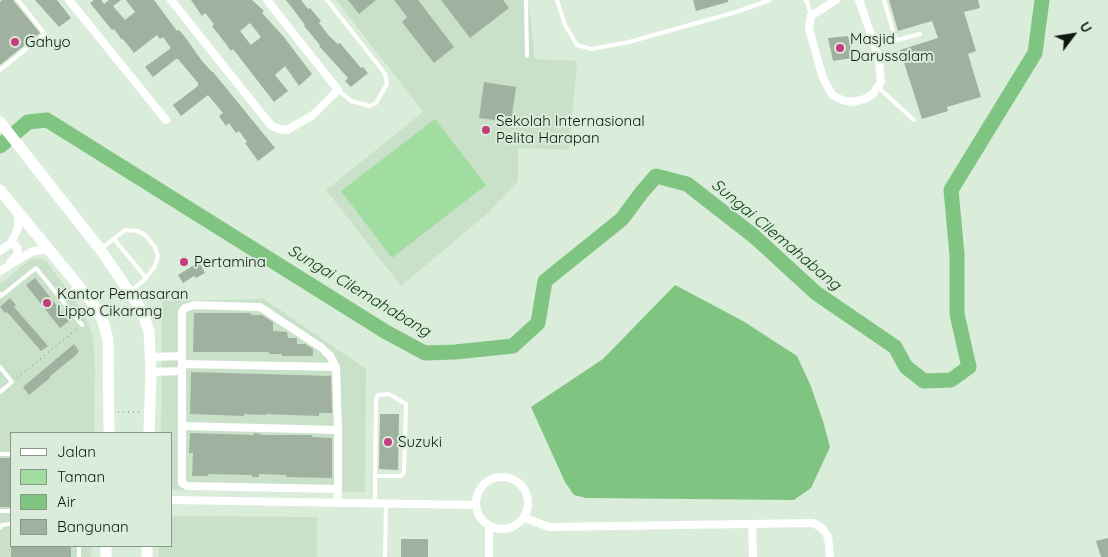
<!DOCTYPE html>
<html>
<head>
<meta charset="utf-8">
<style>
  body { margin:0 }
  #map { position:relative; width:1108px; height:557px; overflow:hidden; background:#daedda; font-family:Quicksand,sans-serif }
  canvas { display:block }
  .legend { position:absolute; left:10px; top:432px; width:162px; height:115px; box-sizing:border-box; background:#daedda; border:1px solid #899789; margin:0; padding:6px 9px; list-style:none; font-size:15px; color:#101710 }
  .legend li { display:flex; align-items:center; gap:10px; height:25px }
  .legend b { width:25px; border:1px solid #899789 }
  .north { position:absolute; left:1048px; top:10px; width:50px; height:50px; -webkit-text-stroke:4px #daedda; paint-order:stroke; rotate:59deg; font-size:14px; font-weight:700; line-height:20px; text-align:center; color:#101710 }
  .north::after { content:''; display:block; margin:auto; width:18px; height:22px; background:#101710; clip-path:polygon(50% 0,100% 100%,50% 72%,0 100%) }
</style>
</head>
<body>
<div id="map">
<canvas width="1108" height="557"></canvas>
<ul class="legend">
<li><b style="height:6px;background:#fff"></b>Jalan</li>
<li><b style="height:14px;background:#a1dda0"></b>Taman</li>
<li><b style="height:14px;background:#7fc480"></b>Air</li>
<li><b style="height:14px;background:#a0b19f"></b>Bangunan</li>
</ul>
<div class="north">U</div>
</div>
<script>
const ctx = document.querySelector('canvas').getContext('2d');
ctx.lineJoin = 'round';
function paint(path, color) { ctx.fillStyle = color; ctx.fill(path, 'evenodd'); }
const shape = rows => new Path2D(rows.map(r => 'M' + r).join(''));
function strokePath(path, color, width, dash) { ctx.strokeStyle = color; ctx.lineWidth = width; ctx.lineCap = dash ? 'butt' : 'round'; ctx.setLineDash(dash || []); ctx.stroke(path); }
function drawText(font, color, halo, rows, align = 'center') {
  ctx.font = font + ' Quicksand,sans-serif'; ctx.lineWidth = 4; ctx.setLineDash([]); ctx.textBaseline = 'middle'; ctx.strokeStyle = halo; ctx.fillStyle = color; for (const [text, x, y, turn = 0] of rows) {
    ctx.save(); ctx.translate(x, y); ctx.rotate((+turn || 0) * Math.PI / 180); ctx.textAlign = isNaN(turn) ? turn : align; if (halo) ctx.strokeText(text, 0, 0); ctx.fillText(text, 0, 0); ctx.restore();
  }
}
paint(shape([
  [336,0,528,0,535,59,577,61,569,150,518,148,518,181,489,212,401,286,326,190,423,112],
  [39,258,47,262,84,313,93,337,95,370,94,433,11,433,11,546,92,546,91,557,0,557,0,284,30,260],
  [264,299,366,369,365,492,171,490,171,433,161,433,162,301],
  [171,516,317,517,317,557,159,557,159,546,171,546]
]), '#c9e1c8');
paint(shape([
  [435,119,486,185,392,258,341,191]
]), '#a1dda0');
paint(shape([
  [675,285,743,321,797,356,810,384,823,421,830,447,811,488,794,500,586,498,574,495,565,482,531,407,603,359]
]), '#7fc480');
strokePath(shape([
  [0,146,28,122,47,120,386,332,425,353,455,352,513,346,538,323,545,281,622,219,642,192,656,176,687,184,755,237,816,293,895,347,906,367,924,381,951,380,969,367,957,314,957,255,951,190,1035,53,1042,0]
]), '#7fc480', 15);
paint(shape([
  [2,0,13,0,40,33,0,65,0,2],
  [35,0,57,0,71,18,59,27],
  [94,0,101,0,104,4,109,0,121,0,113,6,125,20,135,12,126,0,154,0,177,31,179,30,185,37,202,61,212,72,213,72,275,148,258,161,245,143,247,142,239,131,236,133,229,123,226,126,219,116,223,113,208,95,181,116,173,105,198,86,198,83,178,59,176,59,153,77,145,67,171,48,163,37,160,39,157,35,134,53,123,39,122,40,114,29,112,30,90,3],
  [191,0,252,0,264,11,262,13,283,36,312,74,299,86,285,66,275,75,288,91,274,102,233,49,231,51,226,44,212,26,214,24,205,13,202,16],
  [250,23,261,37,251,45,240,31],
  [286,0,301,0,308,9,310,8,321,21,319,23,330,37,338,44,340,43,361,68,363,67,368,73,351,87,345,81,348,78,319,46,320,45,304,26,305,25],
  [348,0,376,0,359,14],
  [394,0,418,0,454,47,434,63,402,22,407,17],
  [441,0,503,0,509,8,470,38],
  [693,0,728,0,728,2,696,11],
  [889,0,978,0,980,8,964,12,976,51,968,54,981,97,947,107,948,111,922,119,900,50,938,38,932,21,898,31],
  [848,36,853,58,833,61,828,38],
  [484,82,516,87,511,122,479,118],
  [199,262,205,273,196,278,194,276,183,283,178,275],
  [35,278,69,321,60,328,26,285],
  [10,298,16,305,14,307,48,346,41,351,7,312,5,313,0,307],
  [194,313,251,313,251,315,262,315,273,322,273,331,287,332,288,338,297,338,297,344,305,344,313,349,313,356,282,356,282,354,269,354,269,352,193,352],
  [74,344,79,351,76,355,49,377,50,378,29,395,23,387],
  [191,372,331,376,332,413,319,413,319,416,266,414,266,415,244,414,244,416,190,414],
  [380,414,399,414,398,470,379,469],
  [190,433,254,435,254,433,261,434,261,435,312,435,312,437,332,438,332,478,286,477,286,475,259,474,259,477,252,477,252,475,208,474,208,476,192,476,193,453,189,453],
  [0,458,11,458,11,507,0,507],
  [1108,538,1108,557,1101,557,1096,541],
  [401,539,428,539,428,557,401,557],
  [11,546,71,546,71,557,11,557]
]), '#a0b19f');
strokePath(shape([
  [17,378,78,328],
  [118,412,139,412]
]), '#6e7b6e', 1, [1, 4]);
strokePath(shape([
  [327,0,379,66,385,74,387,84,376,103,370,106,351,101,338,90],
  [526,0,527,56],
  [557,0,565,25,577,45,591,49,629,42,736,12,770,0],
  [805,0,807,2,811,16],
  [884,0,896,41],
  [875,46,920,34],
  [0,70,45,34,18,0],
  [879,88,914,120],
  [114,239,146,278],
  [102,248,125,230,138,231,145,235,155,247,158,256,155,266,146,278,131,291],
  [0,294,1,296,36,268,82,325],
  [61,299,77,286],
  [0,367,12,382,0,392],
  [0,454,11,454],
  [374,502,375,495,375,476,376,400,378,395,389,394,406,404,404,472,401,476,375,476],
  [0,511,11,511],
  [0,528,2,525,11,524],
  [79,557,79,546],
  [385,557,386,504]
]), '#fff', 4);
strokePath(shape([
  [69,0,166,120],
  [171,0,265,118,272,126,279,129,287,130,313,115,338,90,267,0],
  [836,0,811,16,809,29,823,78,832,95,842,100,852,102,865,99,873,94,881,82,879,61,875,46,859,0],
  [0,251,11,243,18,228,18,212],
  [11,261,17,255,18,249,16,246,11,243],
  [0,271,31,252,40,250,50,251],
  [150,357,182,356],
  [182,364,336,367],
  [151,372,182,371],
  [182,426,338,430],
  '476 503a26 26 0 1 1 52 0a26 26 0 1 1-52 0Z',
  [171,500,476,505],
  [337,503,338,489,338,430,336,367,330,356,322,348,260,307,194,305,185,308,182,312,182,483,187,486,338,489],
  [525,518,549,527,813,523,822,528,828,537,830,557],
  [752,524,753,557],
  [489,557,489,526]
]), '#fff', 8);
strokePath(shape([
  [0,122,100,249,141,309,149,331,151,372,149,433],
  [0,190,92,302,103,321,108,340,109,433],
  [106,557,106,546],
  [147,557,147,546]
]), '#fff', 11);
for (const [x, y, r, color] of [
  [15,42,5,"#c43e7f"],
  [840,48,5,"#c43e7f"],
  [486,130,5,"#c43e7f"],
  [184,262,5,"#c43e7f"],
  [47,303,5,"#c43e7f"],
  [388,442,5,"#c43e7f"]
]) { const dot = new Path2D(); dot.arc(x, y, r, 0, 2 * Math.PI); ctx.fillStyle = color; ctx.fill(dot); strokePath(dot, '#daedda', 2); }
drawText('15px', '#101710', '#daedda', [
  ["Masjid",850,39],
  ["Darussalam",850,56],
  ["Gahyo",25,42],
  ["Sekolah Internasional",496,121],
  ["Pelita Harapan",496,138],
  ["Pertamina",194,262],
  ["Kantor Pemasaran",57,294],
  ["Lippo Cikarang",57,311],
  ["Suzuki",398,442]
], 'left');
drawText('italic 16px', '#073a0d', '#daedda', [
  ["Sungai Cilemahabang",776,235,40],
  ["Sungai Cilemahabang",359,291,31]
]);
</script>
</body>
</html>
